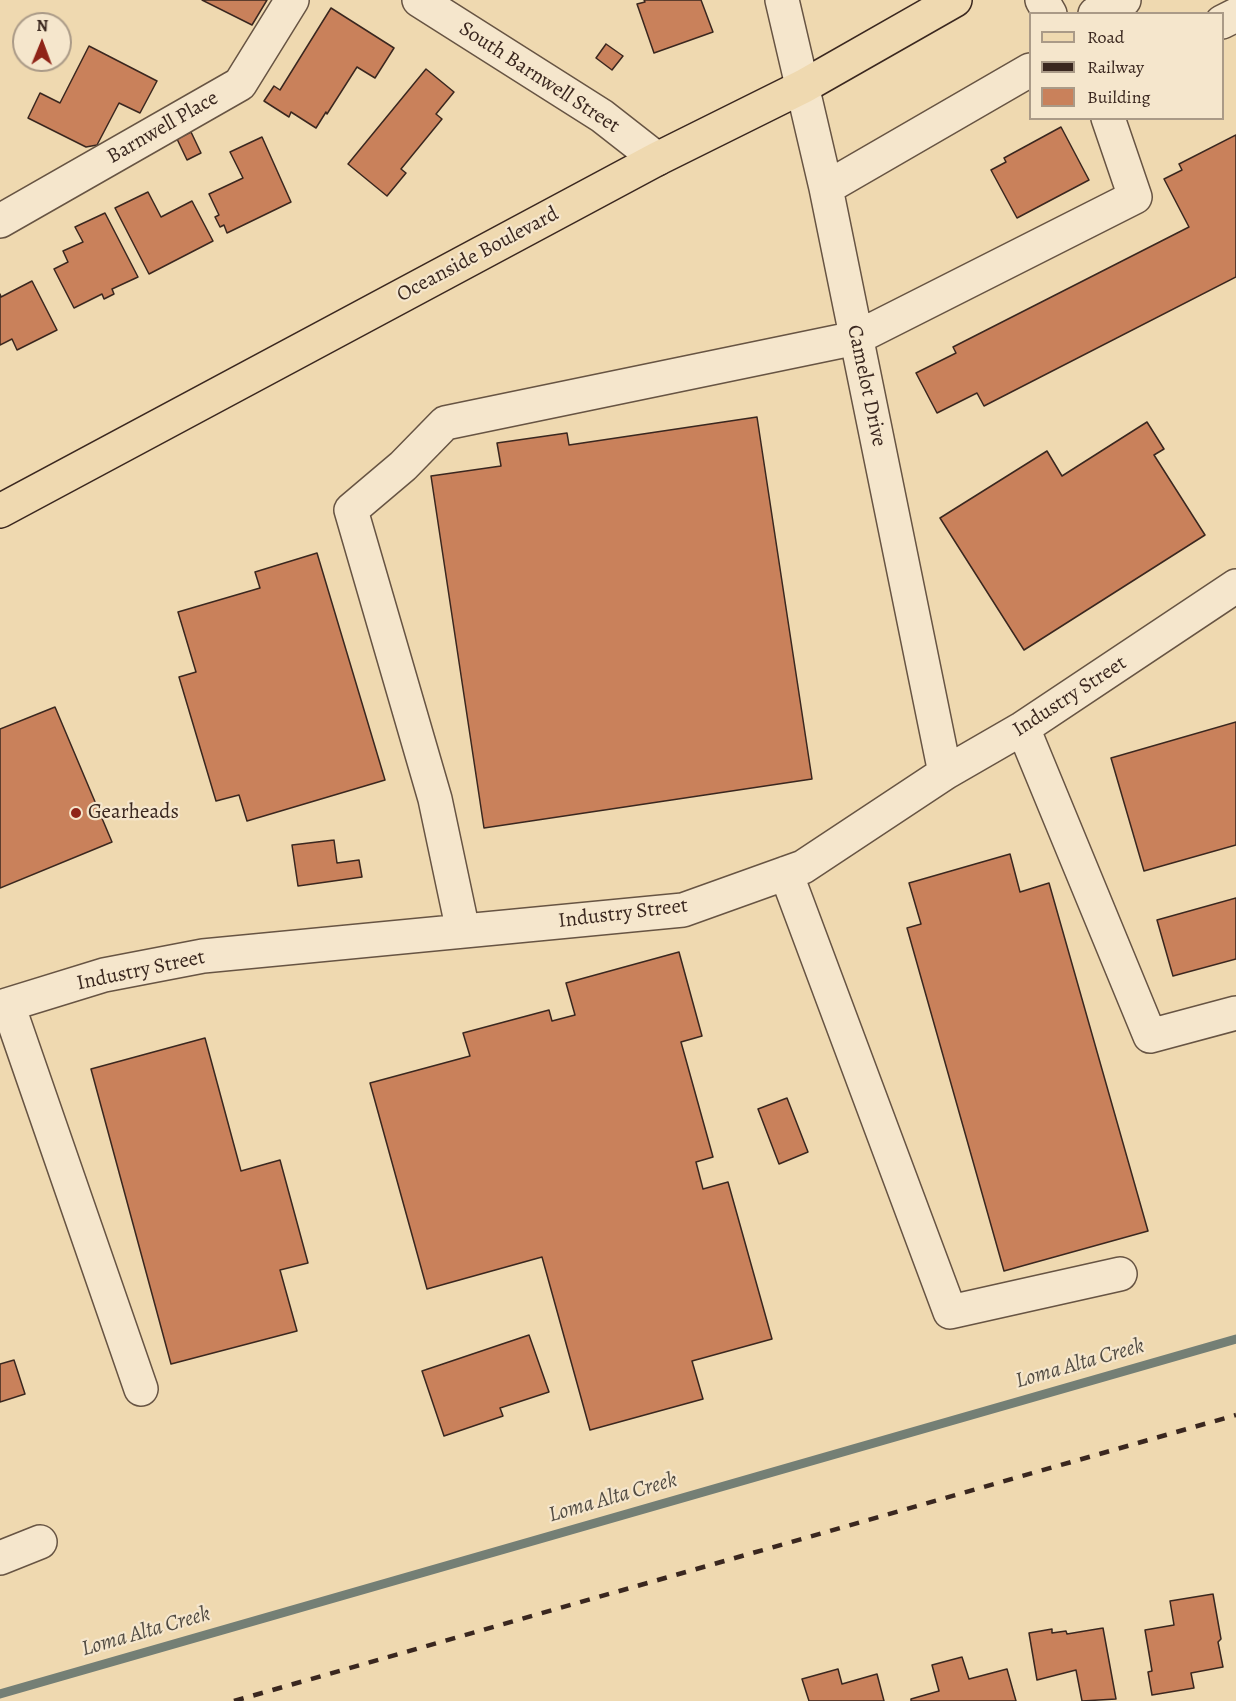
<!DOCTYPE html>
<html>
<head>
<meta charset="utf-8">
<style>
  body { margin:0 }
  #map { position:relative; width:1236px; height:1701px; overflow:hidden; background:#efd9b0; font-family:Alegreya,serif }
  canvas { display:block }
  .legend { position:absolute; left:1029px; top:12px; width:195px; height:108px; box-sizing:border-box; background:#f5e6cc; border:2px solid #aa9a87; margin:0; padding:8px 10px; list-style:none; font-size:18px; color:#3a271f }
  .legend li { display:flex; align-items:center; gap:12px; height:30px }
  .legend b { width:30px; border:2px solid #aa9a87 }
  .north { position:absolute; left:12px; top:12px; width:60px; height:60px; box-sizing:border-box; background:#f5e6cc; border:2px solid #aa9a87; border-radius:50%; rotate:1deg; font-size:16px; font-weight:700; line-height:24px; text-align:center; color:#3a271f }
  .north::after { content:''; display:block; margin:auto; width:21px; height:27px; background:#8f2418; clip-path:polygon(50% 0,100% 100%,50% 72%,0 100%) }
</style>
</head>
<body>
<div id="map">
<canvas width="1236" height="1701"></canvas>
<ul class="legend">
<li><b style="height:8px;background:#efd9b0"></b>Road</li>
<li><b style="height:8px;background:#3a271f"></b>Railway</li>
<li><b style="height:16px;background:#c9815b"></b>Building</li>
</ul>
<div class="north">N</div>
</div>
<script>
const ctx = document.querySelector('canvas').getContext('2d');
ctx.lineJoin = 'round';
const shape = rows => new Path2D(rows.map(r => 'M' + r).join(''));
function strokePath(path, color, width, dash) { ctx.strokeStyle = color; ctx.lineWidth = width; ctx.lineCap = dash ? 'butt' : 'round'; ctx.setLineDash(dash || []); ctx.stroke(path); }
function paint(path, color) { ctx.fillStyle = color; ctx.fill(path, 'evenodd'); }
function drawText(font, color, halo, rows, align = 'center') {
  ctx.font = font + ' Alegreya,serif'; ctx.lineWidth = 4.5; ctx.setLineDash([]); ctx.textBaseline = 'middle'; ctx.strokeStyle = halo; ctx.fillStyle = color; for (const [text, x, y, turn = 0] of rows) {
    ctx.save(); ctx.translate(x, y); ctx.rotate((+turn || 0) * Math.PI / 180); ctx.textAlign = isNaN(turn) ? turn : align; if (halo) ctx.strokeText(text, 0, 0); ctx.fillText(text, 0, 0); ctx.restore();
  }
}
strokePath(shape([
  [0,1694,1236,1339]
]), '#747f75', 9);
const building = shape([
  [202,0,267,0,252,25,202,0],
  [644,0,701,0,713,32,654,53,637,4,645,2,644,0],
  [331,8,394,48,375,78,357,67,327,114,326,112,316,128,291,112,289,117,264,101,274,86,280,90,331,8],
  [606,44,623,56,612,70,596,58,606,44],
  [89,46,157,81,140,113,119,103,97,145,86,147,28,118,40,93,60,103,89,46],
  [426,69,454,92,436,114,442,119,401,169,406,173,387,196,348,164,426,69],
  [1061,127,1089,180,1017,218,991,170,1006,162,1004,158,1061,127],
  [191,132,201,153,187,160,177,139,191,132],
  [1236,135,1236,277,984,406,977,393,937,413,916,373,956,353,953,347,1189,227,1164,179,1182,170,1179,164,1236,135],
  [262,137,291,202,227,233,224,225,220,227,215,217,219,215,209,194,243,178,230,152,262,137],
  [148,192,161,217,192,201,213,241,149,274,115,208,148,192],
  [105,213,138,277,112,289,114,294,104,299,102,294,74,308,54,269,68,262,63,251,83,242,75,227,105,213],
  [32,281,57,330,17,350,12,339,0,345,0,294,1,297,32,281],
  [757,417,812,779,484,828,431,476,501,466,497,443,567,433,569,445,757,417],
  [1147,422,1164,449,1154,455,1205,535,1024,650,940,518,1047,451,1062,476,1147,422],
  [317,553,385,780,247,821,239,795,216,801,179,677,196,672,178,612,260,588,255,572,317,553],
  [55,707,112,842,0,888,0,729,55,707],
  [1236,722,1236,845,1144,871,1111,758,1236,722],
  [334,840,337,863,359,860,362,877,298,886,292,845,334,840],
  [1010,854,1020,892,1049,883,1148,1231,1004,1271,907,928,921,924,909,883,1010,854],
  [1236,898,1236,959,1173,976,1157,920,1236,898],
  [679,952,702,1036,681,1042,713,1157,696,1162,703,1189,728,1182,772,1339,692,1361,703,1399,590,1430,542,1257,427,1289,370,1083,470,1056,463,1033,549,1010,552,1021,575,1015,566,983,679,952],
  [205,1038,241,1171,280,1160,308,1263,280,1270,297,1331,171,1364,91,1069,205,1038],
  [787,1098,808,1152,779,1164,758,1109,787,1098],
  [529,1335,549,1392,500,1408,503,1416,444,1436,422,1371,529,1335],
  [14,1360,25,1394,0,1402,0,1364,14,1360],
  [1213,1594,1221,1639,1218,1642,1223,1667,1191,1673,1194,1688,1152,1695,1148,1672,1152,1671,1145,1630,1174,1625,1170,1601,1213,1594],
  [1103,1628,1116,1699,1082,1701,1076,1670,1037,1680,1029,1633,1052,1629,1052,1633,1066,1631,1067,1634,1103,1628],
  [962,1657,969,1679,1007,1669,1016,1701,911,1701,911,1699,939,1691,932,1665,962,1657],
  [838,1669,842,1684,877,1674,884,1701,809,1701,802,1679,838,1669]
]);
paint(building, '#c9815b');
strokePath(building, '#3a271f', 1.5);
const minor = shape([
  [419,0,602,116,657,159],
  [782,0,826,188,945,773],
  [1042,0,1050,14],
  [1095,14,1124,0],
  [1222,22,1236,15],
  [826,188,1030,70],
  [0,221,240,84,292,0],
  [1023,728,1150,1036,1236,1013],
  [786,873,950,1312,1120,1274],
  [463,931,435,799,351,510,403,466,445,423,856,338,1135,197,1108,118],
  [8,1005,141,1389],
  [0,1007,104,975,203,956,683,910,803,867,945,773,1023,728,1236,586],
  [0,1558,40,1542]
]);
const major = shape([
  [0,511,657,159,804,86,955,0]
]);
strokePath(minor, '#675443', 36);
strokePath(major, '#3a271f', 36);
strokePath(minor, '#f5e6cc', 33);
strokePath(major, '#efd9b0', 33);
strokePath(shape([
  [234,1701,1236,1415]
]), '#3a271f', 4.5, [10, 10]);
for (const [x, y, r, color] of [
  [76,813,6,"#8f2418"]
]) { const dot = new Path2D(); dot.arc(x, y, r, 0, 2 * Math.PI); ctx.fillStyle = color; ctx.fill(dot); strokePath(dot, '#f5e6cc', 2); }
drawText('21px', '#3a271f', '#f5e6cc', [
  ["South Barnwell Street",539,78,33],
  ["Barnwell Place",163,128,-30],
  ["Oceanside Boulevard",478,255,-28],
  ["Camelot Drive",866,386,78],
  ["Industry Street",1070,697,-33],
  ["Industry Street",623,914,-7],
  ["Industry Street",141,971,-12]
]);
drawText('21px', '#3a271f', '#f5e6cc', [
  ["Gearheads",88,813]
], 'left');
drawText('italic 22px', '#524c43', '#f5e6cc', [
  ["Loma Alta Creek",1080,1364,-16],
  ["Loma Alta Creek",613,1498,-16],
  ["Loma Alta Creek",146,1632,-16]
]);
</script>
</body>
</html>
